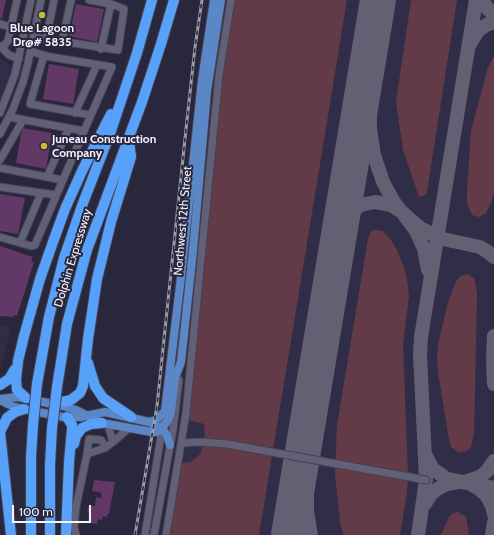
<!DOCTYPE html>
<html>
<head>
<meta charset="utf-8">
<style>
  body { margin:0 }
  #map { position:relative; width:494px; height:535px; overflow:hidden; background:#29273b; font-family:Cabin,sans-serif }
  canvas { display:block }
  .scale { position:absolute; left:12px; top:505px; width:79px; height:18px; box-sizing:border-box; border:2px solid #f4f3fe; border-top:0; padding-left:5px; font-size:12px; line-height:14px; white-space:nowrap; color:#f4f3fe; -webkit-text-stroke:3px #29273b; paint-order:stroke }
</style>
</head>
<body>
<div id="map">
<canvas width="494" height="535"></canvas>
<div class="scale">100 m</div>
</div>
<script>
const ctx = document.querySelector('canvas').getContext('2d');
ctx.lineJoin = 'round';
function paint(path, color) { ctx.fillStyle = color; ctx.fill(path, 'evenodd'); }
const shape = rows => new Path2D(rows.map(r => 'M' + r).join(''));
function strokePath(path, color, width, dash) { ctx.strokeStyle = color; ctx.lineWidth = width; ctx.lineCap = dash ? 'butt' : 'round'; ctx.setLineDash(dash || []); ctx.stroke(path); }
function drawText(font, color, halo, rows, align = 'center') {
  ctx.font = font + ' Cabin,sans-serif'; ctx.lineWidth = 4; ctx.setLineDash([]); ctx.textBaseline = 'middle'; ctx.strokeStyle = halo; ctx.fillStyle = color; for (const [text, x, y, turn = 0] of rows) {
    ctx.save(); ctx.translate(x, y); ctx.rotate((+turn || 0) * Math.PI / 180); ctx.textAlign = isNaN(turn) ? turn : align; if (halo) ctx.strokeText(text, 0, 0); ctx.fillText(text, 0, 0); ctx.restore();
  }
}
paint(shape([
  [229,0,494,0,494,535,162,535,183,411],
  [0,57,12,68,0,101],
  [0,325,11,327,0,370]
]), '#302d48');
paint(shape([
  [234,0,347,0,273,450,205,440,204,424,188,420,221,75],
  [411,0,457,0,427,192,424,196,419,197,403,150,396,102],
  [494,56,494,193,491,203,486,213,479,217,472,215,467,204,467,191,471,131,488,67],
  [374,230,383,231,391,240,397,250,406,273,408,286,409,296,403,344,408,475,407,492,400,535,343,535,340,522,335,473,337,425,368,239,371,232],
  [467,274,474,278,477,293,475,390,474,433,471,447,467,451,462,452,458,452,451,447,449,440,439,378,437,358,438,345,448,302,455,284,458,278,461,276],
  [203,445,225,446,272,456,259,535,169,535,181,463,191,462,195,459,200,454],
  [458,512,466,517,469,535,441,535,449,517,453,513]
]), '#633a48');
strokePath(shape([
  [379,0,371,76,370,113,370,129,374,155,383,182,394,202,402,212,420,228,443,239,480,247,488,252,494,257],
  [482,0,488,9,494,15],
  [470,44,478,31,486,25,494,22],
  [339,233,347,217,354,210,361,205,375,202,391,205,402,212,416,231,424,249,428,270],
  [494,336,493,360,494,384],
  [426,456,433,469,447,479,494,488],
  [464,482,480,477,487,471,494,461],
  [472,485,479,489,487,496,492,506,494,514],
  [425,504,431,494,439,488,447,484,459,482],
  [311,535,307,511,307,472,319,359],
  [418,535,426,480,420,355,421,337,476,0],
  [492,535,494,522]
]), '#626072', 14);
strokePath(shape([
  [289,535,378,0]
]), '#626072', 36);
paint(shape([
  [0,0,6,0,2,19,0,18],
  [76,4,104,9,97,42,69,36],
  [49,64,79,69,73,104,43,99],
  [22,128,52,133,46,169,16,163],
  [0,194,25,198,18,234,0,231],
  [0,246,33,257,31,261,34,262,17,316,14,315,13,317,0,316],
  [94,480,115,482,109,514,107,514,107,517,103,516,102,520,98,519,97,524,88,523,89,513,87,513,89,505,95,506,96,497,101,498,102,493,92,491]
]), '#613866');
const minor = shape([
  [0,24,11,27],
  [34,37,118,50,124,9,111,4,89,0],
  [46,40,54,0],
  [62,42,71,0],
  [0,46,9,55,19,59],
  [2,48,8,41,17,0],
  [101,49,111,4],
  [31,51,45,56,112,67,84,131],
  [44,55,30,104,90,115],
  [0,113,15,74,31,0],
  [75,113,97,65],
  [0,134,13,109,23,82,28,63,41,0],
  [0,160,23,120],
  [0,168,63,180],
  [47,177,69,128],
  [0,187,56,195],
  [0,237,31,246,35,245,84,131,9,117],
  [20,243,41,193],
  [108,425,113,442,129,428],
  [182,443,203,442,227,444,426,480],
  [87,454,89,439,101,440,103,443,105,448],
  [76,535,74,527,76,507,87,454,105,448,113,442],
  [145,535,165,411],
  [154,535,173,430,179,380],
  [166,535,186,413,219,75,231,0]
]);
const major = shape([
  [0,399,18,397,63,406,76,410,102,423,152,432,157,432,162,429,169,418,171,411,175,378,181,362,193,251,207,91,221,0],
  [0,400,14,407,63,417,81,417,105,412,149,422,162,429,167,435,170,445],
  [149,422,156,420,165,411,181,277,202,80,214,0]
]);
const highway = shape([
  [88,363,95,386,103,398,131,417],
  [37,384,49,317,64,258,83,203,111,131,137,53,152,0],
  [0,385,9,379,15,369],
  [57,387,67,324,87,250,142,102,161,44,174,0],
  [26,398,17,390,16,380,18,361,24,336,40,279,53,242,65,209,82,171,111,114],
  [53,404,71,400,80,393,83,386,88,339,97,279,111,222,131,157,129,140],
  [0,432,11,535],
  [0,432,7,418,15,412,24,409],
  [74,444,76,436,82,428,91,424,102,423],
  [31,535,31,457,33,425],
  [50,535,50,465,52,428],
  [66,535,69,462,72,429,72,425,67,417]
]);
strokePath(minor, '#444152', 9);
strokePath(major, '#444152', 10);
strokePath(highway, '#444152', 12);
strokePath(minor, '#626077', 7);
strokePath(major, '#5b87c6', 8);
strokePath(highway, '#57a1fb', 10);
const rail = shape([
  [135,535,157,406,186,129,195,47,202,0]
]);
strokePath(rail, '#9b9aa9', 3);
strokePath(rail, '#29273b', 1.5, [4.5]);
const highwayBridge = shape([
  [33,425,37,384],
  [52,428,57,387]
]);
strokePath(highwayBridge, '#444152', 12, []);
strokePath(highwayBridge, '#57a1fb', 10);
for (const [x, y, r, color] of [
  [42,15,4,"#cbba39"],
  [44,146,4,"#cbba39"]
]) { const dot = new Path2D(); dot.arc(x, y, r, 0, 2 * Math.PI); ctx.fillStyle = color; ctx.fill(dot); strokePath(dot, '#29273b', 1.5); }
drawText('bold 12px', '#f4f3fe', '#29273b', [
  ["Blue Lagoon",42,28],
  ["Dr@# 5835",42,42],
  ["Juneau Construction",52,139,"left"],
  ["Company",52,153,"left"]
]);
drawText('12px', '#f4f3fe', '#29273b', [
  ["Northwest 12th Street",183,221,-85],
  ["Dolphin Expressway",73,258,-73]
]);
</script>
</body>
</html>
